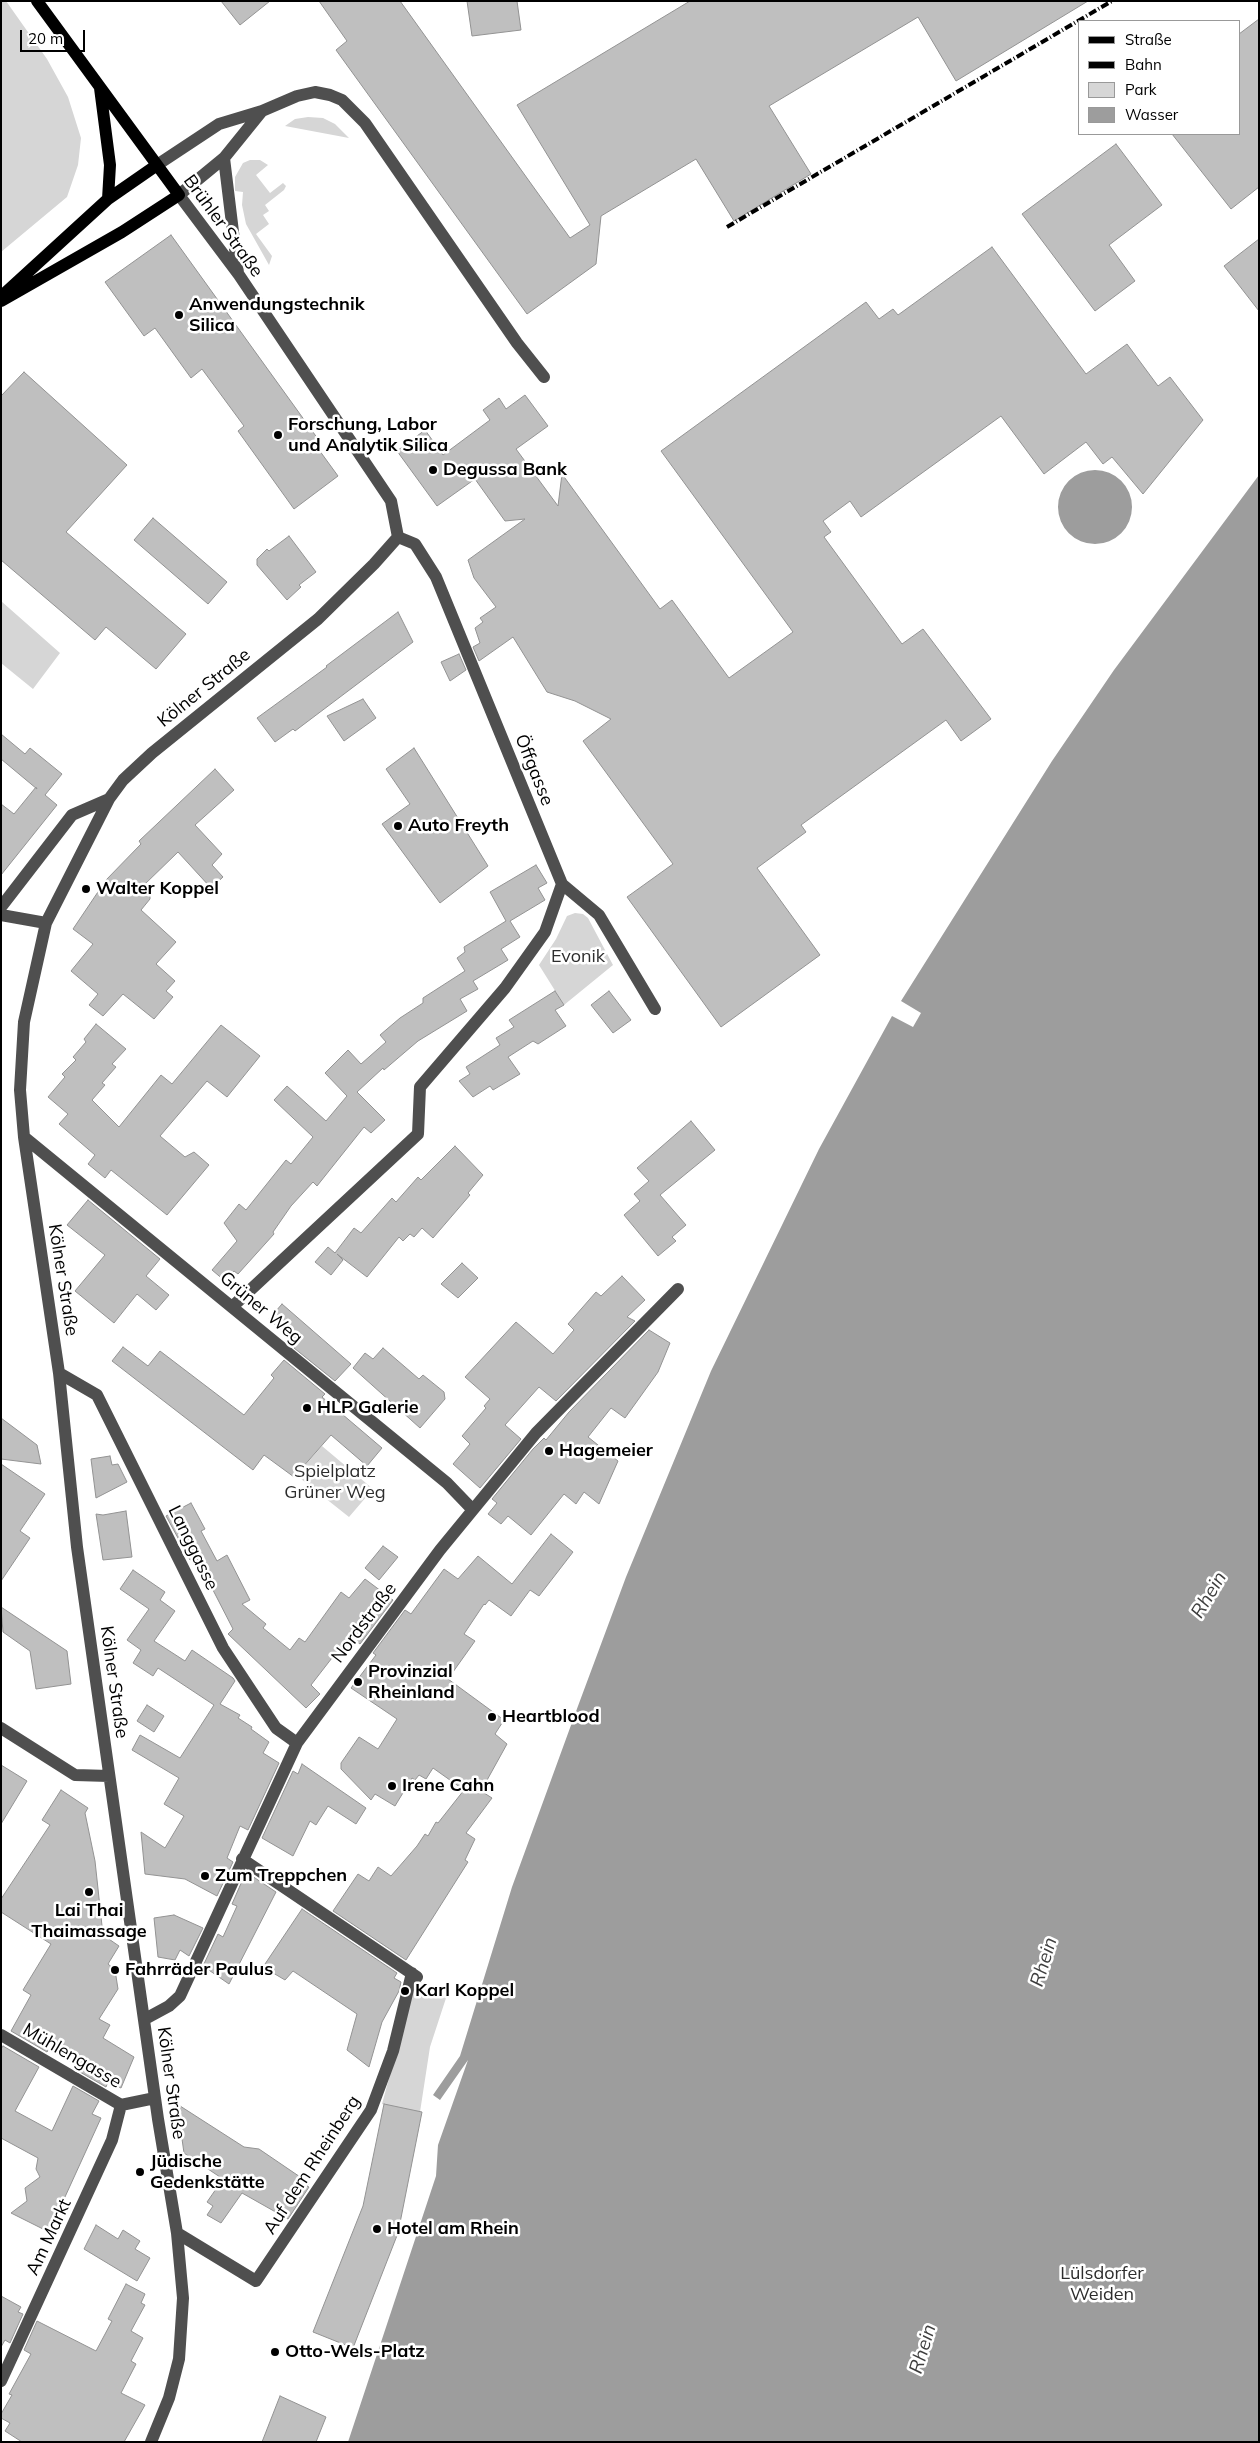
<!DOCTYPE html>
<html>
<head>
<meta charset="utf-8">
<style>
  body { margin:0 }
  #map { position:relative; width:1260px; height:2443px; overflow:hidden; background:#fff; font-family:Mulish,sans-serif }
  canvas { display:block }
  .frame { position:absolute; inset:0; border:2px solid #000; pointer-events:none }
  .legend { position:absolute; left:1078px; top:20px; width:162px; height:115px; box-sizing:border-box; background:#fff; border:1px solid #999; margin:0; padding:6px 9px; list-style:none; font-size:15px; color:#000 }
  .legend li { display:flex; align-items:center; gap:10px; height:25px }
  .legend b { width:25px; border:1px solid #999 }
  .scale { position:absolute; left:20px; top:30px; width:65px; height:22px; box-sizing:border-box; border:2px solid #000; border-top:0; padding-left:6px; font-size:15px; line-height:18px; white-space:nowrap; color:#000; -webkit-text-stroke:4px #fff; paint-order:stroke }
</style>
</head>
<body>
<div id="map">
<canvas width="1260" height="2443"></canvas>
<div class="frame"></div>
<ul class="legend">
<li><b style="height:6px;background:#000"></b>Straße</li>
<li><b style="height:6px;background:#000"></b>Bahn</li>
<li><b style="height:14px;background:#d6d6d6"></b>Park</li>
<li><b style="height:14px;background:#9d9d9d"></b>Wasser</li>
</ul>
<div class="scale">20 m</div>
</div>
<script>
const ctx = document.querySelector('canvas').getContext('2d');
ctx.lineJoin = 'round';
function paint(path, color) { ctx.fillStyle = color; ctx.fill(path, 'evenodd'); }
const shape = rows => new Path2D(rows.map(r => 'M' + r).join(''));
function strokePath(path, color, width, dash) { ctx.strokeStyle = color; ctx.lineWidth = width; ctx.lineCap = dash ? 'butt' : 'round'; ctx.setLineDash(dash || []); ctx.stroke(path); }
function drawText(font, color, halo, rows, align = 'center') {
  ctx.font = font + ' Mulish,sans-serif'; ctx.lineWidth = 5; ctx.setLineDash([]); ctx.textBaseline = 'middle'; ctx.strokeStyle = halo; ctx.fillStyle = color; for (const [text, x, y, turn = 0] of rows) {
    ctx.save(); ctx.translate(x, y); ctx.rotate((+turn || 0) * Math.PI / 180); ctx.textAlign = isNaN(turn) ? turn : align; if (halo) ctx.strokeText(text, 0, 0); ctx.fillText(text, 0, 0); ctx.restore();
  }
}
paint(shape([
  [1,1,6,1,47,59,68,97,81,138,78,165,67,197,1,252],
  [308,117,323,118,335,124,349,138,285,126,295,119],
  [250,160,260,160,268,165,256,175,270,193,283,183,286,186,284,190,265,205,269,211,263,215,269,224,256,234,272,256,269,265,246,224,242,205,243,192,235,191,235,177,243,163],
  [1,601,60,653,33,689,1,663],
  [575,913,583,914,588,918,613,965,564,1005,539,965,556,939,567,916],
  [322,1446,373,1489,349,1517,296,1475],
  [416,1980,447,1995,430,2047,420,2112,382,2104]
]), '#d6d6d6');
paint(shape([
  '1058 507a37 37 0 1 1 74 0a37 37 0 1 1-74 0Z',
  [1259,475,1259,2442,348,2442,436,2176,438,2145,468,2060,440,2100,433,2095,460,2056,512,1887,578,1706,626,1577,711,1371,819,1149,892,1016,913,1027,921,1013,901,1001,1052,761,1114,670]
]), '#9d9d9d');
const building = shape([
  [221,1,270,1,240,25,221,1],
  [319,1,400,1,570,238,590,225,517,105,690,1,1088,1,956,81,918,17,769,106,811,174,734,221,696,159,601,216,596,264,527,314,336,50,347,41,319,1],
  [467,1,517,1,521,30,472,36,467,1],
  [1259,19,1259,187,1231,209,1172,134,1239,134,1239,34,1259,19],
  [1116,144,1162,205,1109,245,1135,281,1095,311,1022,214,1116,144],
  [171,235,318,439,314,443,338,476,294,509,238,431,244,426,202,369,191,378,155,328,144,336,105,282,171,235],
  [1259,239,1259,311,1224,266,1259,239],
  [992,247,1086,374,1127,344,1158,386,1170,377,1203,420,1143,494,1112,457,1103,464,1086,442,1044,474,1001,416,861,517,850,501,823,521,831,532,824,537,902,644,923,629,991,719,961,741,946,720,801,825,806,832,757,868,820,955,721,1027,627,897,673,864,583,741,611,719,575,701,547,692,513,637,479,661,473,647,480,643,475,628,483,622,480,618,496,607,474,578,468,560,525,519,505,521,475,479,437,506,397,451,425,430,443,455,490,420,483,410,499,398,506,409,525,395,548,426,516,449,558,506,562,474,660,609,672,600,729,678,793,632,661,451,866,302,879,319,893,309,898,315,992,247],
  [24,372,127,465,66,532,186,634,156,669,106,627,95,640,1,560,1,396,24,372],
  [153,518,227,582,208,604,134,540,153,518],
  [289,536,316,572,299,585,301,587,287,600,257,565,257,559,267,549,269,551,289,536],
  [398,612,413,642,295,731,293,729,275,742,257,718,327,667,326,666,398,612],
  [459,654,466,670,450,681,441,662,459,654],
  [363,699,376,718,344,741,327,716,363,699],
  [1,734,25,754,30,748,62,774,45,795,57,805,1,875,1,804,14,814,36,787,37,789,1,759,1,734],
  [414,748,488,866,440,903,382,824,410,804,386,769,414,748],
  [215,769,234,790,195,825,222,854,212,865,223,877,211,888,178,852,144,885,150,891,150,899,141,910,176,942,156,964,175,981,166,991,173,997,154,1019,123,994,103,1016,89,1005,98,994,71,971,93,944,73,929,106,880,141,844,139,841,215,769],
  [536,865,547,883,538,888,545,900,510,921,520,937,501,949,508,960,473,981,478,989,460,999,467,1011,418,1041,384,1070,383,1068,357,1092,385,1120,371,1133,364,1127,317,1186,313,1182,291,1206,273,1232,274,1234,238,1274,234,1271,225,1281,212,1270,237,1241,224,1223,239,1204,246,1210,286,1160,291,1164,313,1137,274,1100,287,1086,326,1121,347,1096,325,1073,348,1050,361,1064,386,1042,380,1035,400,1018,423,1003,423,998,465,971,457,958,465,952,464,947,506,921,490,892,536,865],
  [555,991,564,1005,555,1010,566,1026,538,1044,533,1041,508,1057,520,1074,493,1090,490,1086,473,1097,459,1081,470,1074,466,1067,500,1045,496,1038,514,1027,509,1020,555,991],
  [609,991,631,1020,613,1033,591,1005,609,991],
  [96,1024,126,1049,112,1064,116,1067,102,1083,105,1085,92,1100,119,1127,161,1075,172,1084,221,1025,260,1056,227,1097,207,1081,160,1136,185,1157,194,1152,209,1165,167,1215,111,1170,105,1178,88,1164,95,1155,59,1124,68,1114,48,1097,65,1077,62,1074,76,1060,73,1057,86,1042,84,1039,96,1024],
  [691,1121,715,1150,660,1195,686,1225,672,1237,676,1241,658,1256,624,1215,640,1201,634,1194,649,1181,637,1168,691,1121],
  [455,1146,483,1175,468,1193,470,1195,433,1238,422,1228,414,1237,410,1234,403,1241,399,1237,367,1277,337,1254,343,1260,331,1275,315,1262,328,1247,335,1253,354,1228,361,1233,392,1198,396,1202,418,1177,421,1180,455,1146],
  [88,1200,160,1259,146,1276,169,1295,156,1310,137,1294,114,1323,75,1291,105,1255,67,1225,88,1200],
  [462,1263,478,1278,458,1298,441,1284,462,1263],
  [622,1276,645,1300,627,1317,635,1321,556,1401,539,1387,505,1425,521,1439,480,1488,453,1464,470,1444,462,1436,486,1408,484,1406,490,1399,465,1377,516,1322,553,1354,574,1330,568,1324,596,1292,601,1296,622,1276],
  [282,1304,351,1364,335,1381,294,1348,297,1344,269,1319,282,1304],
  [649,1330,670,1343,658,1372,625,1418,611,1408,588,1437,618,1461,599,1504,584,1492,576,1504,564,1494,531,1535,508,1516,501,1524,488,1514,497,1503,492,1499,533,1449,544,1438,546,1440,569,1412,649,1330],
  [123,1347,148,1366,160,1351,244,1415,274,1378,271,1375,284,1360,325,1394,322,1397,382,1448,367,1466,331,1435,294,1477,264,1455,253,1470,112,1361,123,1347],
  [383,1348,419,1379,423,1375,444,1392,445,1399,420,1428,353,1368,365,1353,373,1359,383,1348],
  [1,1418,37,1445,41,1464,1,1459,1,1418],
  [110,1456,112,1465,118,1464,127,1482,96,1498,91,1459,110,1456],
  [1,1464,45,1494,20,1531,30,1538,1,1581,1,1464],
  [191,1503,205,1529,201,1531,217,1561,227,1555,250,1600,242,1604,266,1624,263,1628,290,1650,299,1638,305,1642,341,1592,349,1598,365,1579,393,1600,360,1644,349,1636,311,1685,320,1694,306,1708,228,1634,233,1629,196,1557,190,1560,166,1516,191,1503],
  [126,1511,132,1557,103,1560,96,1514,103,1515,126,1511],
  [551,1534,573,1552,539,1596,530,1590,511,1616,489,1600,485,1605,484,1604,464,1634,475,1641,448,1679,504,1720,495,1734,507,1744,481,1791,492,1798,466,1833,475,1839,465,1860,468,1862,406,1960,333,1911,358,1874,369,1881,378,1867,391,1876,417,1846,425,1834,428,1836,436,1822,438,1823,464,1790,433,1768,426,1779,419,1775,415,1780,412,1778,395,1806,375,1794,371,1800,341,1769,341,1763,359,1737,378,1749,397,1719,351,1688,376,1655,373,1653,405,1610,411,1614,444,1569,458,1579,478,1556,512,1584,551,1534],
  [383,1546,398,1557,379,1580,365,1568,383,1546],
  [133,1570,165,1592,160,1600,175,1611,154,1641,185,1661,192,1650,233,1678,235,1681,220,1704,240,1715,238,1718,252,1727,251,1729,269,1742,263,1753,279,1763,248,1830,240,1826,227,1858,233,1862,217,1896,185,1879,145,1874,141,1832,165,1848,184,1816,164,1804,179,1778,132,1750,140,1735,180,1758,214,1705,158,1668,153,1676,133,1663,141,1650,127,1640,149,1609,120,1589,133,1570],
  [1,1607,67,1651,71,1684,36,1689,30,1651,3,1632,1,1607],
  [147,1705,164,1716,154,1732,137,1721,147,1705],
  [302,1764,366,1808,356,1824,328,1806,316,1825,310,1821,293,1856,262,1838,293,1771,298,1774,302,1764],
  [1,1765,27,1781,1,1824,1,1765],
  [61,1790,88,1808,85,1813,95,1861,103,1935,119,1946,108,1964,115,1970,118,1989,99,2019,110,2025,103,2038,134,2057,121,2088,108,2082,106,2087,80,2072,82,2069,49,2049,47,2052,11,2031,31,1995,23,1990,51,1944,1,1912,1,1899,50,1825,42,1820,61,1790],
  [246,1872,276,1892,229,1984,203,1966,218,1934,223,1937,237,1906,232,1904,246,1872],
  [302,1909,397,1973,394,1978,401,1982,399,1991,382,2022,369,2067,347,2050,357,2014,293,1971,285,1980,263,1967,302,1909],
  [174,1915,203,1928,189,1956,180,1950,175,1960,158,1957,154,1918,174,1915],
  [3,2046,39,2067,15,2111,52,2131,73,2086,99,2101,92,2114,101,2118,49,2232,11,2213,27,2201,25,2188,40,2177,36,2169,38,2158,1,2138,1,2049,3,2046],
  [177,2104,244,2147,259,2149,309,2183,307,2186,309,2187,288,2219,242,2193,221,2223,207,2215,213,2206,207,2202,223,2179,184,2153,177,2104],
  [384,2104,422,2112,398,2233,353,2348,313,2332,363,2206,384,2104],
  [96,2225,118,2239,123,2230,140,2241,135,2249,150,2258,137,2281,84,2249,96,2225],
  [126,2284,145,2294,141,2303,145,2305,131,2331,143,2338,131,2361,136,2364,121,2393,145,2405,124,2442,22,2442,5,2431,10,2423,1,2418,1,2414,12,2395,9,2394,31,2354,24,2350,37,2321,96,2351,112,2321,108,2319,126,2284],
  [1,2296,21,2307,18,2312,23,2314,10,2343,5,2340,1,2347,1,2296],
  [280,2396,326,2417,316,2442,262,2442,280,2396]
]);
paint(building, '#bfbfbf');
strokePath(building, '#939393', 1);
strokePath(shape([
  [224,158,238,273],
  [157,165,219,124,262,111,297,96,315,92,330,95,342,100,365,123,517,343,544,377],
  [398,537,415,544,436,577,562,884,599,915,655,1009],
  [1,907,72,815,109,799],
  [1,915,46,923],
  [24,1137,447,1483,472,1509],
  [232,1307,418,1134,420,1087,505,988,545,932,562,884],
  [59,1373,97,1395,223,1648,276,1728,297,1743],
  [1,1728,75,1775,109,1776],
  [242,1859,417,1977],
  [145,2019,169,2006,180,1996,297,1743,440,1550,536,1433,678,1289],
  [1,2035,121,2105,155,2098],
  [177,2233,256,2281,371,2110,393,2051,412,1973],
  [1,2381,112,2140,121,2105],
  [151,2442,169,2398,179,2359,183,2298,177,2233,158,2119,77,1547,59,1373,24,1137,20,1090,24,1022,46,923,109,799,123,780,152,753,318,619,374,564,398,537,391,501,239,275,179,195,224,158,262,111]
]), '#4f4f4f', 12);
strokePath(shape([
  [100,88,110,165,108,199],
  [4,294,108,199,157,165],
  [1,301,122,232,179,195,37,1]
]), '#000', 12);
strokePath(shape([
  [727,227,1112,1]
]), '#000', 4, [8, 2.5, 1, 2.5]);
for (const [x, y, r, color] of [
  [179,315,5,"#000"],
  [278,435,5,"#000"],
  [433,470,5,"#000"],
  [398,826,5,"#000"],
  [86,889,5,"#000"],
  [307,1408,5,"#000"],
  [549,1451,5,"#000"],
  [358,1682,5,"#000"],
  [492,1717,5,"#000"],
  [392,1786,5,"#000"],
  [205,1876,5,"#000"],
  [89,1892,5,"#000"],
  [115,1970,5,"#000"],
  [405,1991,5,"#000"],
  [140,2172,5,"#000"],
  [377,2229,5,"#000"],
  [275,2352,5,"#000"]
]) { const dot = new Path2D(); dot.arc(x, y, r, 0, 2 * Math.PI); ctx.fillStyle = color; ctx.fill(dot); strokePath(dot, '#fff', 2); }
drawText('18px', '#000', '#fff', [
  ["Brühler Straße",223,226,54],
  ["Kölner Straße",204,688,-39],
  ["Öffgasse",534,770,68],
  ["Kölner Straße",63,1280,81],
  ["Grüner Weg",261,1308,40],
  ["Langgasse",193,1548,64],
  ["Nordstraße",364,1623,-53],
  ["Kölner Straße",114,1682,82],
  ["Mühlengasse",72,2056,30],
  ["Kölner Straße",171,2083,82],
  ["Auf dem Rheinberg",312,2165,-57],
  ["Am Markt",49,2237,-65]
]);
drawText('bold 18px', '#000', '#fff', [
  ["Anwendungstechnik",189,305],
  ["Silica",189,326],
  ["Forschung, Labor",288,425],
  ["und Analytik Silica",288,446],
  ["Degussa Bank",443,470],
  ["Auto Freyth",408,826],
  ["Walter Koppel",96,889],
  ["HLP Galerie",317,1408],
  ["Hagemeier",559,1451],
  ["Provinzial",368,1672],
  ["Rheinland",368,1693],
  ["Heartblood",502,1717],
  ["Irene Cahn",402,1786],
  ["Zum Treppchen",215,1876],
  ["Lai Thai",89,1911,"center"],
  ["Thaimassage",89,1932,"center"],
  ["Fahrräder Paulus",125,1970],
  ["Karl Koppel",415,1991],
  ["Jüdische",150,2162],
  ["Gedenkstätte",150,2183],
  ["Hotel am Rhein",387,2229],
  ["Otto-Wels-Platz",285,2352]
], 'left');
drawText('18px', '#2d2d2d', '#fff', [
  ["Evonik",578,957],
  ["Spielplatz",335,1472],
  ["Grüner Weg",335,1493],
  ["Lülsdorfer",1102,2274],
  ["Weiden",1102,2295]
]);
drawText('italic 19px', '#3e3e3e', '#fff', [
  ["Rhein",1209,1595,-59],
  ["Rhein",1044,1962,-73],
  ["Rhein",923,2349,-73]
]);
</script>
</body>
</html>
